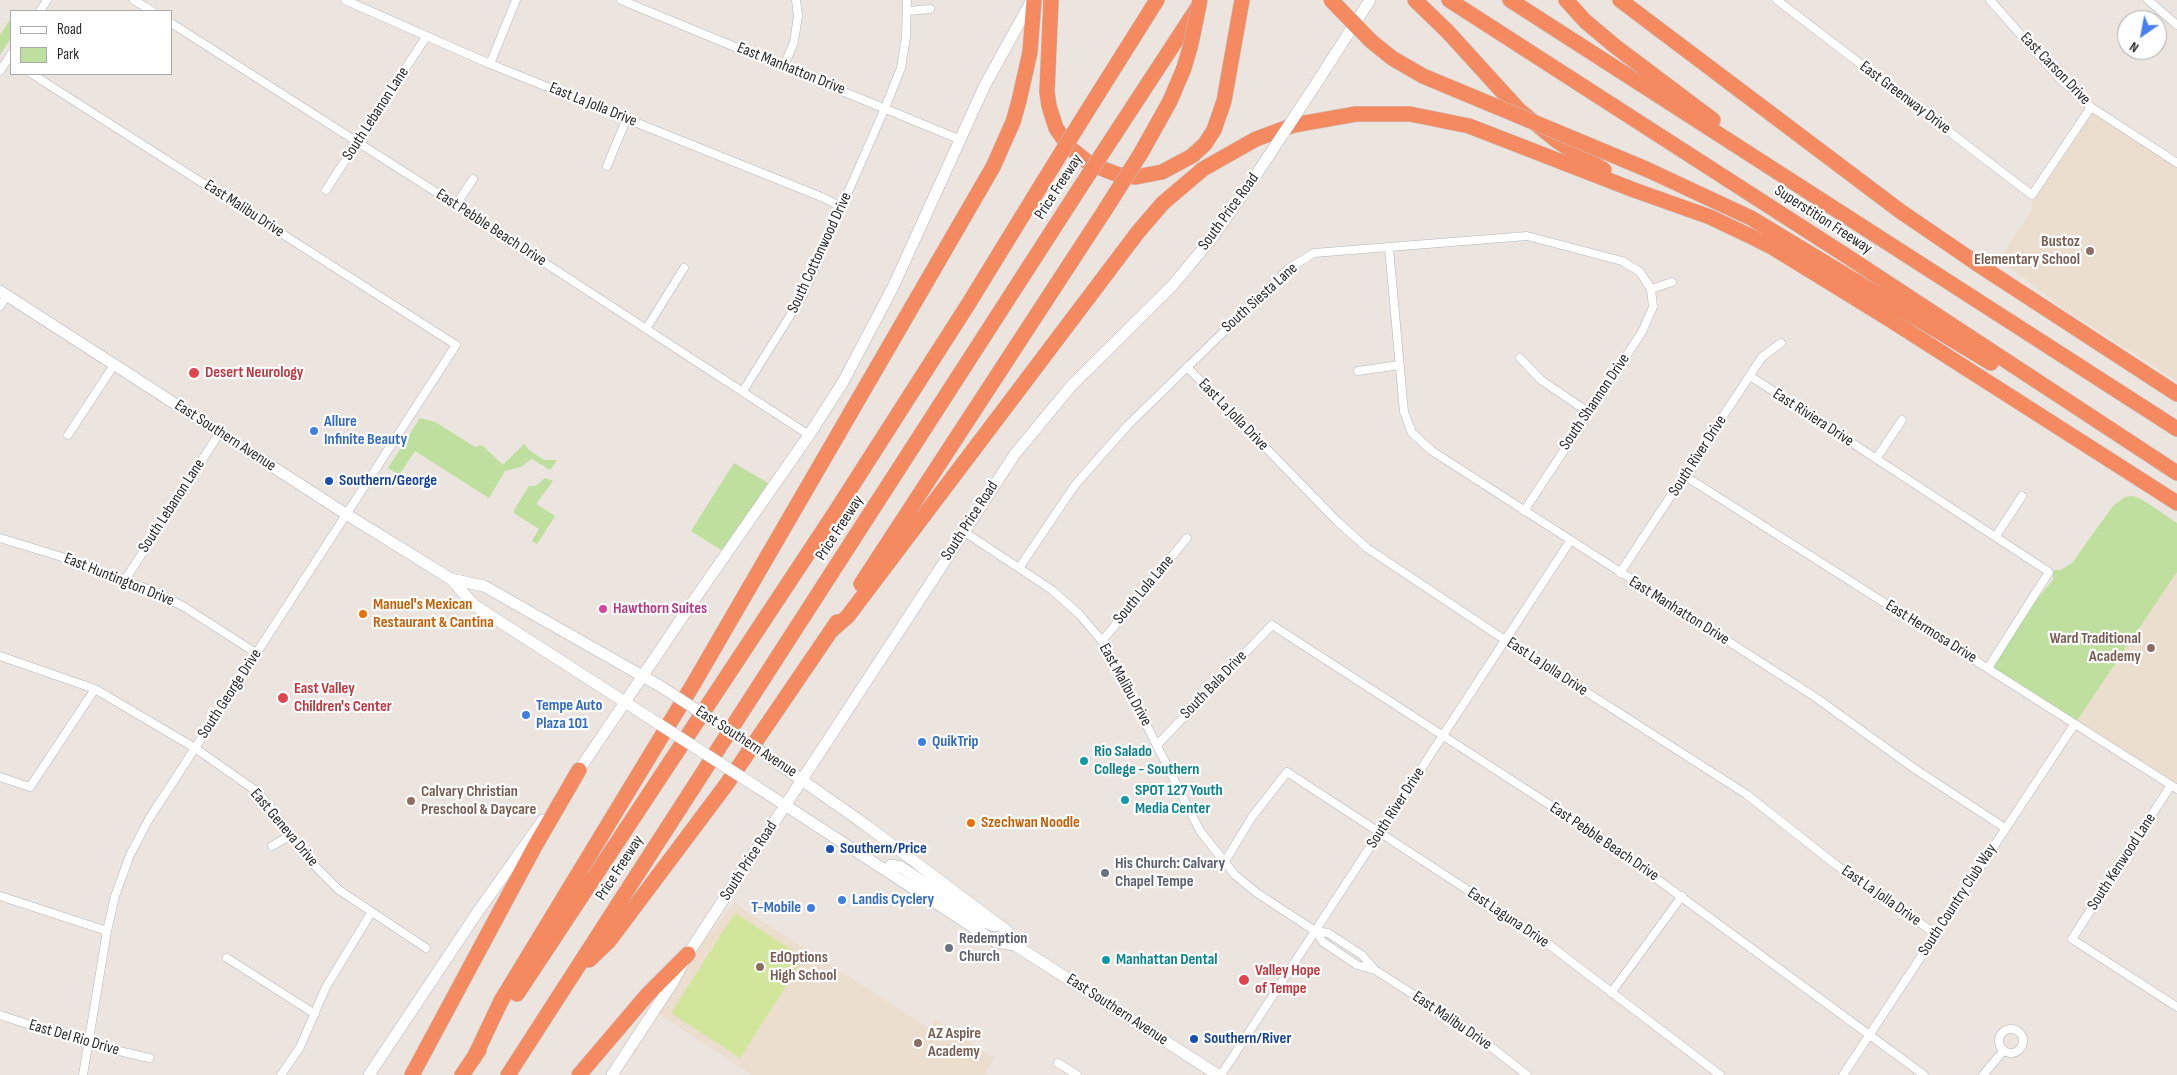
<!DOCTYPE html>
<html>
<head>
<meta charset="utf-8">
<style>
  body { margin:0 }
  #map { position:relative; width:2177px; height:1075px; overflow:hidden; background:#ece4de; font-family:"Sofia Sans Condensed",sans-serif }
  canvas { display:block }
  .legend { position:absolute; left:10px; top:10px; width:162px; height:65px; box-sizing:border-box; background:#fff; border:1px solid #aaa; margin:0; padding:6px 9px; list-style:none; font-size:15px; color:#2b2b2b }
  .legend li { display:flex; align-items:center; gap:10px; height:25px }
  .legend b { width:25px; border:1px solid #aaa }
  .north { position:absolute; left:2117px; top:10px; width:50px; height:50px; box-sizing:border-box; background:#fff; border:1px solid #aaa; border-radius:50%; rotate:213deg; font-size:14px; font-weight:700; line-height:20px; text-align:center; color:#2b2b2b }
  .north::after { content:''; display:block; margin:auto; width:18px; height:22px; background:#4780f0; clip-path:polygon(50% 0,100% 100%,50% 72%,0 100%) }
</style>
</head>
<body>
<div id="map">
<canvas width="2177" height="1075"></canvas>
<ul class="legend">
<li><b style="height:6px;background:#fff"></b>Road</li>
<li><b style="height:14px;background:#bedf9d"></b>Park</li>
</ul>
<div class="north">N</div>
</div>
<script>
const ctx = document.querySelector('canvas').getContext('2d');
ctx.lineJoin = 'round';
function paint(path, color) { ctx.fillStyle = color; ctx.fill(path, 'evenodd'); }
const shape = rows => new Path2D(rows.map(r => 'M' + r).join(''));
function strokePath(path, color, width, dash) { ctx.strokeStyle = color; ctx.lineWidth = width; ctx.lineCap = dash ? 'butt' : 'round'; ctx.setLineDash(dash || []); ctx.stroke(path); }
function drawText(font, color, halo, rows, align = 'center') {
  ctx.font = font + ' "Sofia Sans Condensed",sans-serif'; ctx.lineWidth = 4.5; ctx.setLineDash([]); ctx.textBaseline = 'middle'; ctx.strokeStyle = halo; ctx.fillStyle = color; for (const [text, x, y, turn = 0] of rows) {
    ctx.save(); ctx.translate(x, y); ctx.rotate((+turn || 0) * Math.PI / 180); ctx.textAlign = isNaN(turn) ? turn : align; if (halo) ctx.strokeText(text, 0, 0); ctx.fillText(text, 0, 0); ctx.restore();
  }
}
paint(shape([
  [2091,107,2177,163,2177,381,2067,311,1999,259,2032,210,2032,195],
  [2177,572,2177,789,2074,725],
  [734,903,929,1028,936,1019,994,1058,985,1075,752,1075,657,1013,705,939]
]), '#ecdece');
paint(shape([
  [11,18,11,38,0,55,0,35],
  [420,418,435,422,475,447,482,445,503,465,524,444,529,450,544,460,557,460,550,470,532,459,521,467,505,471,489,498,415,451,399,475,388,468],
  [734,463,768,483,723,551,691,531],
  [545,478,553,481,536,504,555,516,537,544,532,541,539,529,514,513,514,510,529,486,536,486],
  [2133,496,2143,500,2177,523,2177,572,2074,725,1988,668,2017,623,2053,580,2053,570,2061,570,2072,563,2113,506,2125,497]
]), '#bedf9d');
paint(shape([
  [735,913,804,958,740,1058,671,1013]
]), '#d1e69a');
const street = shape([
  [134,0,152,11],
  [345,0,490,64,824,198,841,207],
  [621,0,961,140],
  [1777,0,2032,195,2091,107],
  [1990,0,2059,78,2091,107,2177,163],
  [2148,0,2177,25],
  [40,11,47,0],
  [908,11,930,9],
  [171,23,456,205,809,435],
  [490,64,516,0],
  [784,66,794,42,798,16,796,0],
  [0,71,11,54],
  [32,74,456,345,149,819,130,855,115,896,107,931,83,1075],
  [607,166,627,118],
  [326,190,426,37],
  [456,205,473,179],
  [1389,248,1404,412,1412,433,1432,451,1815,697,1915,769,2005,828],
  [1651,289,1672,282],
  [0,306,7,296],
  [646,329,684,268],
  [1520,358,1541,380,1588,412],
  [1187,367,1337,521,1367,548,1505,640,1746,794,1836,865,1936,934],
  [1358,371,1400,365],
  [1750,376,2049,572,1988,668],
  [743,391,803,295,885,108,901,68,906,37,907,0],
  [68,435,114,365],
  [1876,459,1902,420],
  [1685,476,2177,789],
  [963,531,1052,590,1080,615,1102,641,1135,702,1200,831,1235,875,1257,893,1315,931,1328,933,1362,955,1375,970,1469,1030,1527,1075],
  [1996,536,2022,496],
  [0,538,62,557,158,593,186,608,256,653],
  [1019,568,1075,485,1128,425,1288,269,1314,253,1527,236,1622,261,1640,272,1651,289,1653,307,1642,332,1524,511],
  [1620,573,1762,357,1781,343],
  [125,580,220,432],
  [1102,641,1187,538],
  [0,656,95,689,195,748,259,793,314,865,339,890,426,948],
  [1157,745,1272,625,1601,838,1924,1075],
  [0,777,30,787,95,689],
  [2171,785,2072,939,2177,1007],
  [272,846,291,835],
  [1224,863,1252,817,1287,772,1535,934,1720,1075],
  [0,896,107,931],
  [1315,931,1323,942,1357,965,1375,970],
  [227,958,315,1014],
  [1611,993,1682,896],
  [0,1015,89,1044,149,1058],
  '1999 1041a12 12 0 1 1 24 0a12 12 0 1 1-24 0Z',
  [1058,1063,1077,1075],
  [281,1075,300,1047,326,987,371,913],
  [1221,1075,1570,541],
  [1843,1075,2074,725],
  [1983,1075,2004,1050]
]);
const secondary = shape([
  [1314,87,1370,0],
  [0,291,346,514,451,579,474,605,659,724],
  [451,579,484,586,660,686],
  [769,757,863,823,1007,931,1015,945],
  [575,776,692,603,809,435,843,382,893,287,985,85,1032,0],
  [757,787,996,942,1015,945,1218,1075],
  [887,871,891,865,901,867,978,919,994,926],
  [369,1075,477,913,543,820],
  [612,1075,673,982,688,954,1015,454,1072,385,1172,286,1212,238,1254,178]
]);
const highway = shape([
  [1051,0,1047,92,1049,106,1056,128,1069,147,1090,164,1119,175,1136,177,1162,172,1192,156,1205,144,1214,130,1224,101,1242,0],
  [1415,0,1448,32,1519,110,1557,141,1604,170],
  [1449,0,1845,255,2177,473],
  [1510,0,2177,429],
  [1566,0,1585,21,1616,47,1713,120],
  [1620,0,1900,211,1982,267,2177,394],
  [1086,113,1157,0],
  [1113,137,1198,7],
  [1141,153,1170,101,1184,68],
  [1646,169,1751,218,1991,363],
  [861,584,1105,210],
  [831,631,848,616,1138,232,1163,203,1203,169,1256,139,1294,125,1356,114,1410,114,1469,126,1634,190,1710,217,1750,236,1772,247,1889,319,2177,503],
  [589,960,609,941,726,785,837,622],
  [517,994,836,511,969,303,1045,179],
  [474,1058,501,1001,694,683,993,167,1013,122,1019,101,1030,52,1034,0],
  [412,1075,535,846,579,770],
  [462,1075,479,1050],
  [508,1075,1081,186],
  [579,1075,647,995,688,954]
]);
strokePath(street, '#b1b5bd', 9);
strokePath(secondary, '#b1b5bd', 12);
strokePath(highway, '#c4c4c4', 16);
strokePath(street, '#fff', 8);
strokePath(secondary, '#fff', 11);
strokePath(highway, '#f5895f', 15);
const secondaryBridge = shape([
  [1254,178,1314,87],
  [660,686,769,757],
  [659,724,757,787]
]);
const highwayBridge = shape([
  [1331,0,1371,41,1392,58,1423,76,1646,169],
  [1184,68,1191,44,1200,0],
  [1045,179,1086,113],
  [1081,186,1113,137],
  [1105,210,1141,153]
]);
strokePath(secondaryBridge, '#b1b5bd', 12, []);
strokePath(highwayBridge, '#c4c4c4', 16, []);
strokePath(secondaryBridge, '#fff', 11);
strokePath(highwayBridge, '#f5895f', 15);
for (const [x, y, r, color] of [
  [2090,251,5,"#8d6e63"],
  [194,373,6,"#e0444e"],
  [314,431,5,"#3f7fe0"],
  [329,481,5,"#1a4fb4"],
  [603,609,5,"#d1479c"],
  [363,614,5,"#e8710a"],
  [2151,648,5,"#8d6e63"],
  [283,698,6,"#e0444e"],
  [526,715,5,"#3f7fe0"],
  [922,742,5,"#3f7fe0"],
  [1084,761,5,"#0f9aa8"],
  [1125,800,5,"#0f9aa8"],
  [411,801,5,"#8d6e63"],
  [971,823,5,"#e8710a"],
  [830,849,5,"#1a4fb4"],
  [1105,873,5,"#6b7280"],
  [842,900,5,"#3f7fe0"],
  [811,908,5,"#3f7fe0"],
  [949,948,5,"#6b7280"],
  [1106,960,5,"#0f9aa8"],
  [760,967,5,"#8d6e63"],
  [1244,980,6,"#e0444e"],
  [1194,1039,5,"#1a4fb4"],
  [918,1043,5,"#8d6e63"]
]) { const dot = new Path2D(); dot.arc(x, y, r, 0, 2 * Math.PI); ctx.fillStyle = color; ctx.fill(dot); strokePath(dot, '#fff', 2); }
drawText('16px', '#2b2b2b', '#fff', [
  ["East Manhatton Drive",791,69,22],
  ["East Carson Drive",2055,69,46],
  ["East Greenway Drive",1905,98,37],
  ["East La Jolla Drive",593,105,22],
  ["South Lebanon Lane",376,114,-57],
  ["Price Freeway",1059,187,-57],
  ["East Malibu Drive",244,209,33],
  ["South Price Road",1229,212,-54],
  ["Superstition Freeway",1823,220,33],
  ["East Pebble Beach Drive",491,228,33],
  ["South Cottonwood Drive",820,253,-65],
  ["South Siesta Lane",1260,298,-42],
  ["South Shannon Drive",1595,402,-56],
  ["East La Jolla Drive",1233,415,46],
  ["East Riviera Drive",1813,418,33],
  ["East Southern Avenue",225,436,33],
  ["South River Drive",1698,456,-57],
  ["South Lebanon Lane",172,506,-57],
  ["South Price Road",970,521,-57],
  ["Price Freeway",840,528,-57],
  ["East Huntington Drive",119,580,22],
  ["South Lola Lane",1144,590,-50],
  ["East Manhatton Drive",1679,611,32],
  ["East Hermosa Drive",1931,632,32],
  ["East La Jolla Drive",1547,667,33],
  ["East Malibu Drive",1125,685,61],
  ["South Bala Drive",1214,685,-46],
  ["South George Drive",230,694,-57],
  ["East Southern Avenue",746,742,33],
  ["South River Drive",1396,808,-57],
  ["East Geneva Drive",284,828,50],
  ["East Pebble Beach Drive",1604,842,34],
  ["South Price Road",749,861,-57],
  ["South Kenwood Lane",2122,862,-57],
  ["Price Freeway",620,868,-57],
  ["East La Jolla Drive",1881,896,35],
  ["South Country Club Way",1958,900,-57],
  ["East Laguna Drive",1508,918,34],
  ["East Southern Avenue",1117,1010,33],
  ["East Malibu Drive",1452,1021,34],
  ["East Del Rio Drive",74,1038,16]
]);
drawText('bold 16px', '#785e54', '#fff', [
  ["Bustoz",2080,242,"right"],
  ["Elementary School",2080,260,"right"],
  ["Ward Traditional",2141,639,"right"],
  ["Academy",2141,657,"right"],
  ["Calvary Christian",421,792],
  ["Preschool & Daycare",421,810],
  ["EdOptions",770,958],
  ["High School",770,976],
  ["AZ Aspire",928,1034],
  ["Academy",928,1052]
], 'left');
drawText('bold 16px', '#be3a42', '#fff', [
  ["Desert Neurology",205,373],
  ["East Valley",294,689],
  ["Children's Center",294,707],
  ["Valley Hope",1255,971],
  ["of Tempe",1255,989]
], 'left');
drawText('bold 16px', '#366cbe', '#fff', [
  ["Allure",324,422],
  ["Infinite Beauty",324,440],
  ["Tempe Auto",536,706],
  ["Plaza 101",536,724],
  ["QuikTrip",932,742],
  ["Landis Cyclery",852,900],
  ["T-Mobile",801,908,"right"]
], 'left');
drawText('bold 16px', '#164399', '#fff', [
  ["Southern/George",339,481],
  ["Southern/Price",840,849],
  ["Southern/River",1204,1039]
], 'left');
drawText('bold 16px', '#c56008', '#fff', [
  ["Manuel's Mexican",373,605],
  ["Restaurant & Cantina",373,623],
  ["Szechwan Noodle",981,823]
], 'left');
drawText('bold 16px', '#b23c85', '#fff', [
  ["Hawthorn Suites",613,609]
], 'left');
drawText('bold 16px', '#0d838f', '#fff', [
  ["Rio Salado",1094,752],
  ["College - Southern",1094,770],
  ["SPOT 127 Youth",1135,791],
  ["Media Center",1135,809],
  ["Manhattan Dental",1116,960]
], 'left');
drawText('bold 16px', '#5b616d', '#fff', [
  ["His Church: Calvary",1115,864],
  ["Chapel Tempe",1115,882],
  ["Redemption",959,939],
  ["Church",959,957]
], 'left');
</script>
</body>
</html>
